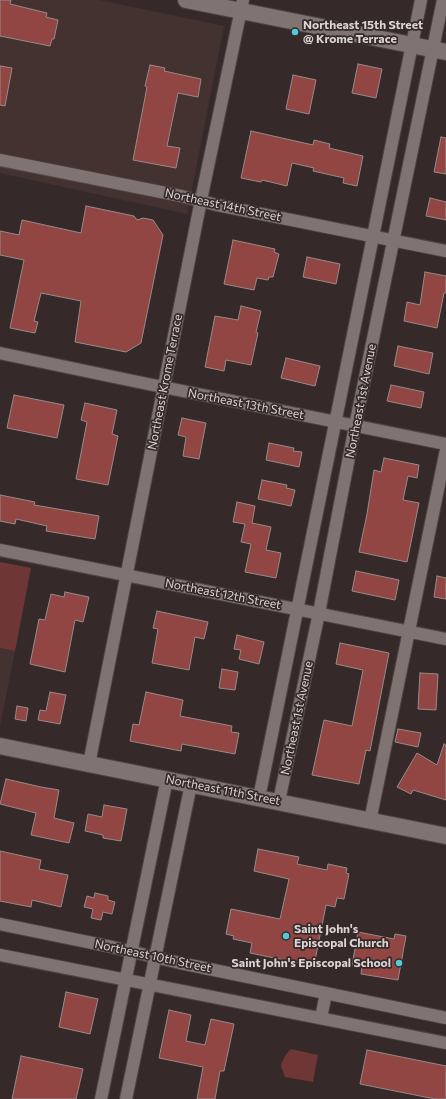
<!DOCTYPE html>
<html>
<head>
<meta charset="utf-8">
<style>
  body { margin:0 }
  canvas { display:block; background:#352a29 }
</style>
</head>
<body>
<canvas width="446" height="1099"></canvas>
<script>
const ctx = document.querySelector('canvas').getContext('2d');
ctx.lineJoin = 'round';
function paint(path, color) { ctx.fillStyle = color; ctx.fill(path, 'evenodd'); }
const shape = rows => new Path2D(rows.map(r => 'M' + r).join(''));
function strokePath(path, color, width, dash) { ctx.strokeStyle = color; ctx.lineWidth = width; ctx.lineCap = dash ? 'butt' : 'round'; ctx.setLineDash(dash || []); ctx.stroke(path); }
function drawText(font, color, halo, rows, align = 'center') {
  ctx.font = font + ' Commissioner,sans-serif'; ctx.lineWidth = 3.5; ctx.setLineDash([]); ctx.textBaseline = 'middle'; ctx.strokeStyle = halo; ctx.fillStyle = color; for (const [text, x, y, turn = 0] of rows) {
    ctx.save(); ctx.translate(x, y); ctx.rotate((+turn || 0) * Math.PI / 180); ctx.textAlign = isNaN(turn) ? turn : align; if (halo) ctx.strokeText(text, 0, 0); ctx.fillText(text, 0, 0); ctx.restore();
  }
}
paint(shape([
  [0,0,99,0,224,26,187,214,0,173],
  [0,648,15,651,0,726]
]), '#433230');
paint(shape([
  [0,562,31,568,15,651,0,648],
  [291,1049,318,1055,313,1082,285,1077,281,1066,282,1062,286,1054]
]), '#6e3634');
const building = shape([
  [0,0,11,0,10,4,47,13,46,17,58,20,54,39,52,39,50,46,0,36,0,0],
  [358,64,382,69,376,98,352,93,358,64],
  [150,65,165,68,164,71,201,79,198,97,178,93,167,146,180,148,176,168,133,160,147,87,145,86,150,65],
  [0,66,12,68,5,106,0,105,0,66],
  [293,75,316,80,309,114,286,109,293,75],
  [251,131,313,145,314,140,330,144,329,148,363,156,357,186,343,183,344,178,313,171,314,168,292,163,287,186,262,180,261,182,241,178,251,131],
  [441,137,446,138,446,174,434,172,441,137],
  [430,198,446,202,446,220,426,216,430,198],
  [86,206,134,216,137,220,143,218,153,220,163,235,141,343,126,352,75,342,81,301,41,293,34,321,38,322,35,333,10,328,24,260,0,255,0,231,19,235,22,220,81,233,86,206],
  [233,240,275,249,274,252,279,254,273,277,269,277,268,280,257,278,254,290,224,284,233,240],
  [307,257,340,264,336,284,303,277,307,257],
  [425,272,446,276,446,293,444,293,437,328,404,321,407,302,420,305,425,272],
  [241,306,261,311,256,332,258,333,251,365,226,360,224,371,205,367,215,316,238,320,241,306],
  [398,346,433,353,429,374,394,366,398,346],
  [286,358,320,366,315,386,281,378,286,358],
  [391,385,424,392,421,408,387,401,391,385],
  [14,395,64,405,57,438,7,428,14,395],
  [85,403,117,410,112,434,118,436,108,485,76,479,87,422,81,420,85,403],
  [182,418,206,423,199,459,183,456,186,437,178,435,182,418],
  [269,443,294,448,293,451,302,452,299,467,266,460,269,443],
  [384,458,419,465,417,478,408,476,403,500,419,503,407,562,359,552,367,514,374,470,381,472,384,458],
  [262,480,287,485,286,488,295,490,291,506,258,499,262,480],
  [0,495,35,502,34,505,99,516,95,539,46,531,47,526,16,519,15,524,0,521,0,495],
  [237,502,255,506,252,523,271,527,266,550,281,553,276,578,245,572,251,544,241,542,245,524,233,522,237,502],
  [356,571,399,580,395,600,352,591,356,571],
  [437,576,446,578,446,599,434,597,437,576],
  [65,592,89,597,83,622,75,620,65,672,30,664,39,619,45,620,51,594,64,597,65,592],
  [157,611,208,622,204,639,195,637,189,670,152,663,158,629,153,628,157,611],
  [237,635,264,642,259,664,239,659,241,650,234,649,237,635],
  [340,643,389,653,370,751,366,750,359,784,312,775,324,720,352,726,363,670,336,664,340,643],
  [222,669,238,672,235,690,219,688,222,669],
  [420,673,438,674,436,710,418,709,420,673],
  [50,692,66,695,60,724,38,720,40,710,46,711,50,692],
  [146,692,183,700,180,716,232,726,231,732,239,733,235,754,182,744,181,751,130,741,133,724,139,725,146,692],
  [17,706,28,708,26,721,15,719,17,706],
  [398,729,421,733,418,747,395,742,398,729],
  [444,744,446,745,446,800,413,790,411,794,397,787,417,753,437,765,444,744],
  [6,779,41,787,59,790,54,818,74,823,69,843,31,835,36,813,0,804,6,779],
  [104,805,127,809,121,841,103,838,103,835,85,831,88,814,102,817,104,805],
  [258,849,299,857,297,864,327,870,328,864,347,868,346,873,349,874,344,899,337,898,335,907,326,905,314,966,250,953,252,943,233,939,234,936,226,934,231,909,280,919,289,879,254,871,258,849],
  [0,851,41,860,39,869,68,875,61,907,32,900,31,907,0,901,0,851],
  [95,893,108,896,108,900,115,902,112,914,103,912,101,920,91,918,93,909,84,907,87,896,94,898,95,893],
  [358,932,394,939,395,934,406,936,398,980,361,974,362,967,352,965,358,932],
  [66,992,98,999,90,1034,59,1027,66,992],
  [169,1010,191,1015,186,1041,205,1045,211,1019,234,1024,224,1071,220,1071,215,1099,197,1099,203,1067,159,1058,169,1010],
  [367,1050,446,1066,446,1099,435,1099,360,1084,367,1050],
  [21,1056,83,1069,76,1099,12,1099,21,1056]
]);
paint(building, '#914643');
strokePath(building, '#978a88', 1);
const minor = shape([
  [0,160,181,196,217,205,446,251],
  [0,353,143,383,446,444],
  [0,550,446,639],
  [89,764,201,200,243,0],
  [259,798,421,0],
  [279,801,319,613,355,426,443,0],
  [370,821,446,450],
  [0,924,112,947,180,963,446,1018],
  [0,955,446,1043],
  [321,1018,326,993],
  [101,1099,167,779],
  [126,1099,191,784]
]);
const tertiary = shape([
  [186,0,446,52],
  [0,746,446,836]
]);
strokePath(minor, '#4e4545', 14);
strokePath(tertiary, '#4e4545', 18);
strokePath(minor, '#807472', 12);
strokePath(tertiary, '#807472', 16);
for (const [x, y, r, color] of [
  [295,32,4,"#52cbd7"],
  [286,936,4,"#52cbd7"],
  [399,963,4,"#52cbd7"]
]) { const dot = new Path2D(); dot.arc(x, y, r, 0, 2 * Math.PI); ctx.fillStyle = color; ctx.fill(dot); strokePath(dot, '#352a29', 1.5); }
drawText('bold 12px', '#dcd5d5', '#352a29', [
  ["Northeast 15th Street",303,25],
  ["@ Krome Terrace",303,39],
  ["Saint John's",294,929],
  ["Episcopal Church",294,943],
  ["Saint John's Episcopal School",391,963,"right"]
], 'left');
drawText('12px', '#dcd5d5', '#352a29', [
  ["Northeast 14th Street",223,205,12],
  ["Northeast Krome Terrace",165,382,-79],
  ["Northeast 1st Avenue",361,401,-79],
  ["Northeast 13th Street",246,404,11],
  ["Northeast 12th Street",223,594,11],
  ["Northeast 1st Avenue",297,718,-78],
  ["Northeast 11th Street",223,790,11],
  ["Northeast 10th Street",153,956,12]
]);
</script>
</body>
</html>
